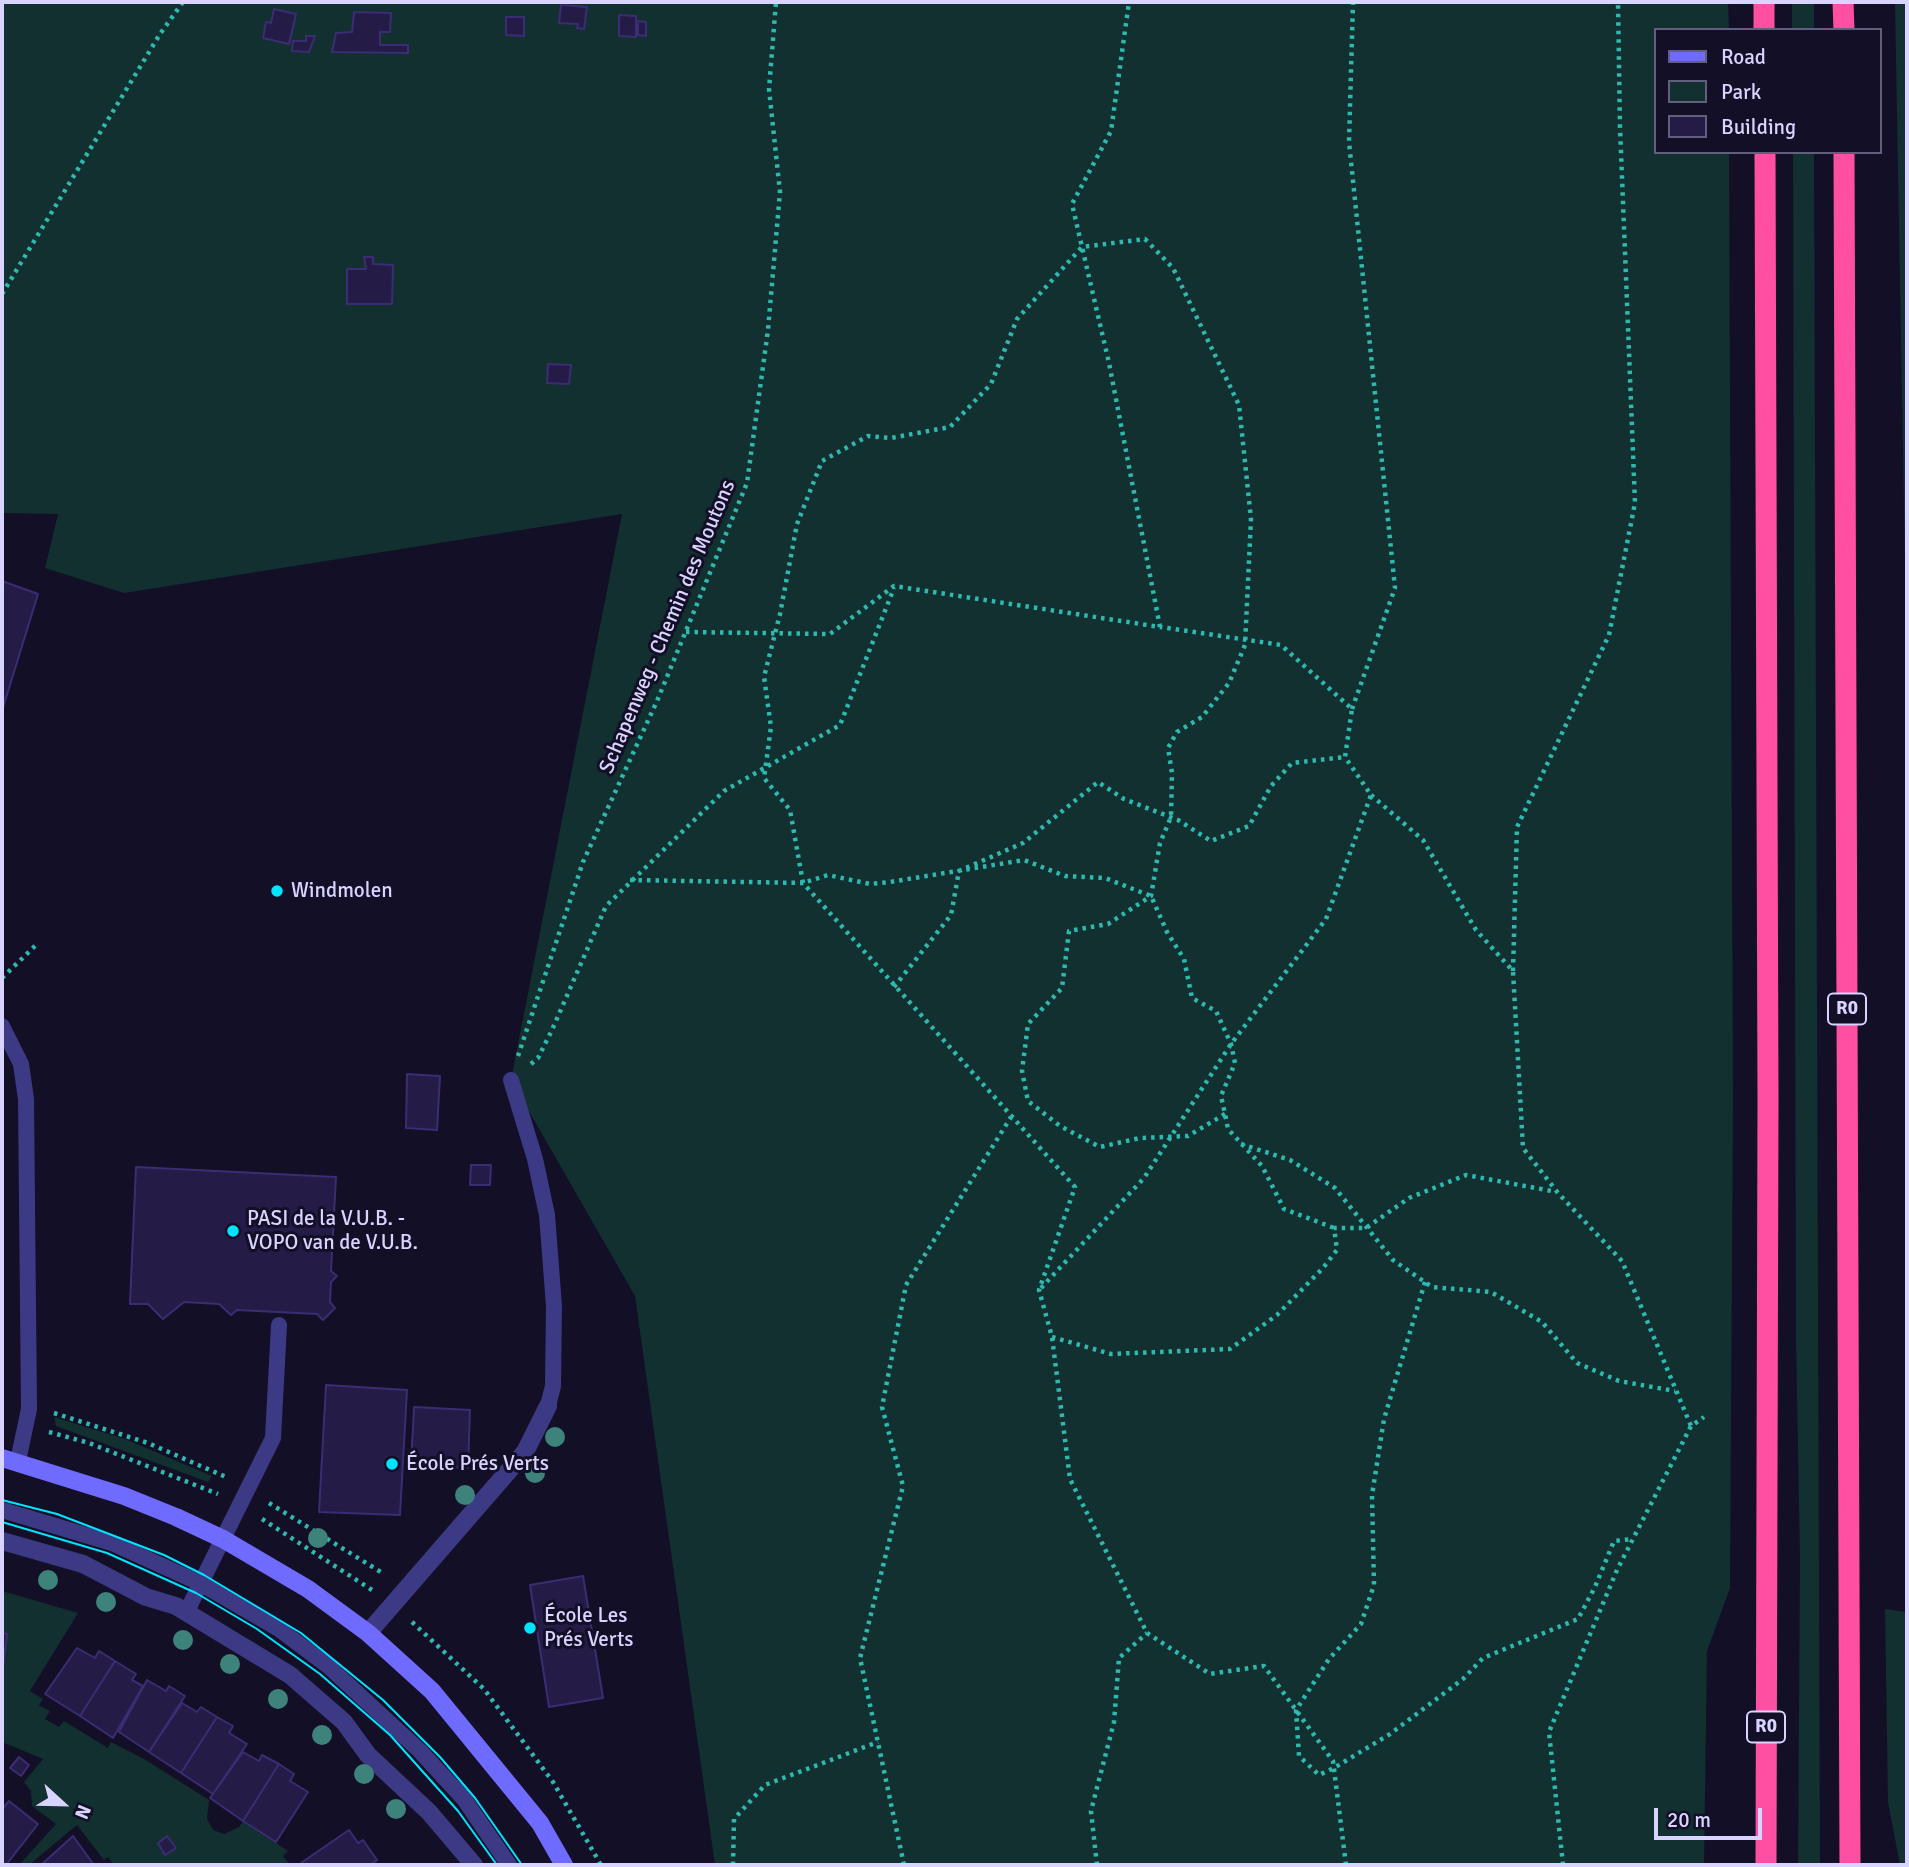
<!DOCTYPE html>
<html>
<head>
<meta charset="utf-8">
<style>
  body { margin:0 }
  #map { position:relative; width:1909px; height:1867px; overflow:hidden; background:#130f26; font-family:Signika,sans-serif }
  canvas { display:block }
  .frame { position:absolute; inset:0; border:4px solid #d9d4ff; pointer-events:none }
  .legend { position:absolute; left:1654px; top:28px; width:228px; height:126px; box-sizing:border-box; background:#130f26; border:2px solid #625e7d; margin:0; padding:9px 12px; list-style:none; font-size:21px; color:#d9d4ff }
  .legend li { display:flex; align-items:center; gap:14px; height:35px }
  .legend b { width:35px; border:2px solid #625e7d }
  .north { position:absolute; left:28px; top:1769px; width:70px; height:70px; -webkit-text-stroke:5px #130f26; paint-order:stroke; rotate:112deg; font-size:19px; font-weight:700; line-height:28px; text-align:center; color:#d9d4ff }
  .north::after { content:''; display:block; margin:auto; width:24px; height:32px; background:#d9d4ff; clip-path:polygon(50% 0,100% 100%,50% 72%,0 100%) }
  .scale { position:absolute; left:1654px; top:1808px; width:108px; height:32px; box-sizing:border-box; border:4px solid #d9d4ff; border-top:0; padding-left:9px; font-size:21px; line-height:24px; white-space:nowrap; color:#d9d4ff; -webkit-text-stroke:5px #130f26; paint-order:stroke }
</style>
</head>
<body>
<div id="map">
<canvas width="1909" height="1867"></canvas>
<div class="frame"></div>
<ul class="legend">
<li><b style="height:9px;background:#6f6bff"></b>Road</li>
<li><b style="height:19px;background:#12302f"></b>Park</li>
<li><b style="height:19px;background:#241b47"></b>Building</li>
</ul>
<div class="north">N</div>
<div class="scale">20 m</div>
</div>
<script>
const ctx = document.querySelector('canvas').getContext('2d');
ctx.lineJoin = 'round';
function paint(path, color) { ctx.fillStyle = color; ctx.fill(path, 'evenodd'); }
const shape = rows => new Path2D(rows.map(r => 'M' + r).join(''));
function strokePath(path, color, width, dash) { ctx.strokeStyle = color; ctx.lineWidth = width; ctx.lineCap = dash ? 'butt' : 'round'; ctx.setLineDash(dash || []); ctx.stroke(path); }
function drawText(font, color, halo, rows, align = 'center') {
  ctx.font = font + ' Signika,sans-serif'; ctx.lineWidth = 6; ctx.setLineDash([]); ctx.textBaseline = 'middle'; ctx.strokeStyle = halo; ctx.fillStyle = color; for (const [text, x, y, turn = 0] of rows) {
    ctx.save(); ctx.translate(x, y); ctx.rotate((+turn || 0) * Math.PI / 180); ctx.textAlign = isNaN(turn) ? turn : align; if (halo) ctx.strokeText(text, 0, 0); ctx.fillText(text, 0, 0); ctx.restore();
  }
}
paint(shape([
  [2,2,1728,2,1729,30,1655,30,1655,152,1729,152,1733,1099,1730,1588,1707,1651,1704,1865,715,1865,635,1296,511,1080,622,514,124,593,45,568,58,514,2,513],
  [1792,2,1814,2,1814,30,1792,30],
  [1895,2,1907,2,1907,676,1895,3],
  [1793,152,1814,152,1820,1865,1798,1865,1800,1559,1796,1338],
  [54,1417,125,1439,212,1476,208,1482,56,1426],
  [2,1591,78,1613,30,1691,43,1699,39,1705,50,1711,45,1719,59,1727,64,1721,108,1748,111,1742,144,1759,209,1800,207,1819,213,1830,224,1834,239,1827,243,1821,288,1851,283,1856,290,1865,114,1865,108,1857,104,1860,77,1825,29,1865,19,1865,56,1824,32,1806,31,1791,24,1782,43,1759,2,1742,2,1676,7,1635,2,1633],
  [1885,1609,1907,1612,1907,1865,1900,1865,1888,1802]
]), '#12302f');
const building = shape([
  [561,5,587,7,584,29,577,28,578,24,559,23,561,5],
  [274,9,296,14,289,44,263,38,266,22,271,23,274,9],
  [354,12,391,13,390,32,380,32,380,45,408,45,408,53,332,52,336,33,352,32,354,12],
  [619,15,636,16,636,37,619,36,619,15],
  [506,17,524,17,524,36,506,35,506,17],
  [638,21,646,22,646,36,638,35,638,21],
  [306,36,315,36,309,52,292,51,293,41,306,41,306,36],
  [364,257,373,257,373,264,393,265,392,304,347,304,347,269,366,269,364,257],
  [548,364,571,365,569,384,547,383,548,364],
  [2,581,38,594,2,711,2,581],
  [407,1074,440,1076,437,1130,406,1128,407,1074],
  [471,1165,491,1165,490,1185,470,1185,471,1165],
  [136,1167,336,1177,331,1271,337,1276,331,1282,330,1302,335,1308,323,1320,317,1314,237,1310,231,1315,219,1304,184,1302,163,1319,148,1304,130,1304,136,1167],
  [326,1385,407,1390,400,1515,319,1512,326,1385],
  [414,1407,470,1410,468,1468,411,1465,414,1407],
  [583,1576,603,1698,549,1707,530,1585,583,1576],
  [2,1633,7,1634,2,1676,2,1633],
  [77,1648,95,1658,99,1651,115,1661,80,1716,45,1694,77,1648],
  [115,1661,136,1674,132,1680,143,1686,113,1738,80,1716,115,1661],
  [147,1680,166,1691,169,1686,185,1696,149,1752,119,1732,147,1680],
  [182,1703,197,1712,201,1707,217,1717,181,1773,149,1752,182,1703],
  [217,1717,233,1726,229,1733,247,1744,213,1794,181,1773,217,1717],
  [243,1752,259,1761,262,1755,279,1764,243,1821,210,1798,243,1752],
  [19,1757,29,1765,21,1776,10,1768,19,1757],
  [279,1764,294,1774,290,1781,308,1792,276,1842,243,1821,279,1764],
  [9,1801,38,1824,6,1865,2,1862,2,1809,9,1801],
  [349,1830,358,1843,363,1840,377,1860,370,1865,302,1865,301,1863,349,1830],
  [73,1836,94,1865,41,1865,73,1836],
  [167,1836,176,1848,165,1855,158,1843,167,1836]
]);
paint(building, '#241b47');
strokePath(building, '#3b2d73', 2);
strokePath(shape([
  [2,294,160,34,183,2],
  [686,632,830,634,894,586,1160,627,1109,363,1072,204,1111,131,1129,2],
  [1352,709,1395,588,1349,142,1353,2],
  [1371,795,1423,840,1476,930,1513,971,1523,1148,1558,1193,1622,1261,1691,1426],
  [630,880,803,883,1075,1187,1039,1290,1052,1337,1070,1479,1147,1633,1210,1674,1264,1666,1333,1761,1346,1865],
  [1513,971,1517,827,1609,635,1635,503,1620,127,1618,2],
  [2,978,36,945],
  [894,987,951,915,959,871,1023,843,1098,782,1124,799,1178,820,1211,841,1249,826,1271,786,1292,763,1345,757],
  [518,1056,583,862,657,701,747,483,768,330,780,192,769,89,776,2],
  [531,1064,538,1058,552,1030,606,906,724,791,840,725,894,588],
  [1225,1114,1188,1136,1140,1138,1100,1147,1060,1126,1028,1101,1022,1071,1028,1024,1062,988,1069,931,1108,924,1151,896,1160,843,1171,817,1172,773,1168,748,1177,732,1202,717,1229,683,1245,645,1251,519,1239,405,1173,268,1145,239,1082,247,1017,319,991,384,950,427,891,438,868,436,822,461,797,524,780,614,764,677,771,727,764,778,790,810,803,883,828,875,870,884,890,882,1024,860,1065,876,1105,878,1151,896,1167,932,1184,959,1192,998,1216,1011,1231,1044,1235,1063,1221,1096,1225,1114,1228,1129,1262,1166,1284,1209,1334,1228],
  [1241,1144,1290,1160,1335,1188,1393,1260,1432,1287,1491,1292,1542,1322,1577,1363,1619,1381,1675,1391],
  [1425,1282,1384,1419,1372,1495,1374,1585,1361,1624,1329,1659,1296,1710,1299,1756,1319,1775,1334,1768,1390,1734,1463,1679,1483,1658,1578,1619,1595,1587,1614,1541,1633,1539],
  [1041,1288,1144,1178,1231,1044,1326,919,1371,795,1345,757,1352,709,1281,645,1160,627],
  [1052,1337,1111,1354,1230,1349,1277,1315,1323,1268,1337,1250,1334,1228,1366,1228,1409,1198,1466,1175,1557,1192],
  [54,1413,148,1443,226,1477],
  [49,1432,89,1443,218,1494],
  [269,1503,384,1574],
  [262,1519,372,1590],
  [412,1622,484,1689,553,1782,601,1865],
  [733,1865,734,1819,765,1785,878,1742],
  [904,1865,860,1658,903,1486,882,1407,906,1285,1011,1117],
  [1097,1865,1091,1811,1114,1722,1119,1658,1147,1633],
  [1563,1865,1549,1732,1617,1570,1691,1426,1704,1417]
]), '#2fb8b0', 4.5, [3.5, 5]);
strokePath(shape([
  [2,1026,21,1064,26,1099,29,1409,18,1461],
  [511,1080,535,1159,547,1215,554,1306,553,1386,548,1406],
  [2,1510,112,1543,200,1583,279,1629,327,1665,420,1751,464,1799,509,1865],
  [187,1611,273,1438,279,1325]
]), '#3d3a85', 16);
strokePath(shape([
  [2,1541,83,1564,146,1597,176,1606,290,1675,344,1722,368,1755,429,1812,474,1865],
  [368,1633,525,1452,548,1406]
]), '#3d3a85', 18);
strokePath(shape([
  [2,1458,124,1496,176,1517,223,1539,308,1589,368,1633,432,1691,540,1823,564,1865]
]), '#6f6bff', 18);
strokePath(shape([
  [1764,2,1764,30],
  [1843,2,1844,30],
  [1765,152,1768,1099,1766,1865],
  [1844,152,1850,1865]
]), '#ff4fa3', 21);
strokePath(shape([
  [2,1500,57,1514,164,1555,204,1575,301,1633,383,1700,440,1757,475,1798,522,1865],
  [2,1522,107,1553,196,1593,257,1629,320,1674,390,1735,458,1811,497,1865]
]), '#00e5ff', 2);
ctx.fillStyle = '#3d827b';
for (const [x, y] of [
  [555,1437],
  [535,1473],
  [465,1495],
  [318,1538],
  [48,1580],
  [106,1602],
  [183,1640],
  [230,1664],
  [278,1699],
  [322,1735],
  [364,1774],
  [396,1809]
]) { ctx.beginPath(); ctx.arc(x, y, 10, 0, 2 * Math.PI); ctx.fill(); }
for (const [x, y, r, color] of [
  [277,891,7,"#00e5ff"],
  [233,1231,7,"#00e5ff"],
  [392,1464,7,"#00e5ff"],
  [530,1628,7,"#00e5ff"]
]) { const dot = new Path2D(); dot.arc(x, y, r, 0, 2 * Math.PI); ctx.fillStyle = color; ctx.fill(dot); strokePath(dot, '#130f26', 2.5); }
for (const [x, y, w] of [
  [1847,1009,38],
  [1766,1727,38]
]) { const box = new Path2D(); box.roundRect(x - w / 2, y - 15.5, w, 31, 5); ctx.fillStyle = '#130f26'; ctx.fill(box); strokePath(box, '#d9d4ff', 2); }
drawText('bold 19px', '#d9d4ff', null, [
  ["R0",1847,1009],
  ["R0",1766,1727]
]);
drawText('21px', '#d9d4ff', '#130f26', [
  ["Schapenweg - Chemin des Moutons",668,627,-67]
]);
drawText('21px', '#d9d4ff', '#130f26', [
  ["Windmolen",291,891],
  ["PASI de la V.U.B. -",247,1219],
  ["VOPO van de V.U.B.",247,1243],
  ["École Prés Verts",406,1464],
  ["École Les",544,1616],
  ["Prés Verts",544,1640]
], 'left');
</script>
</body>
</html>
